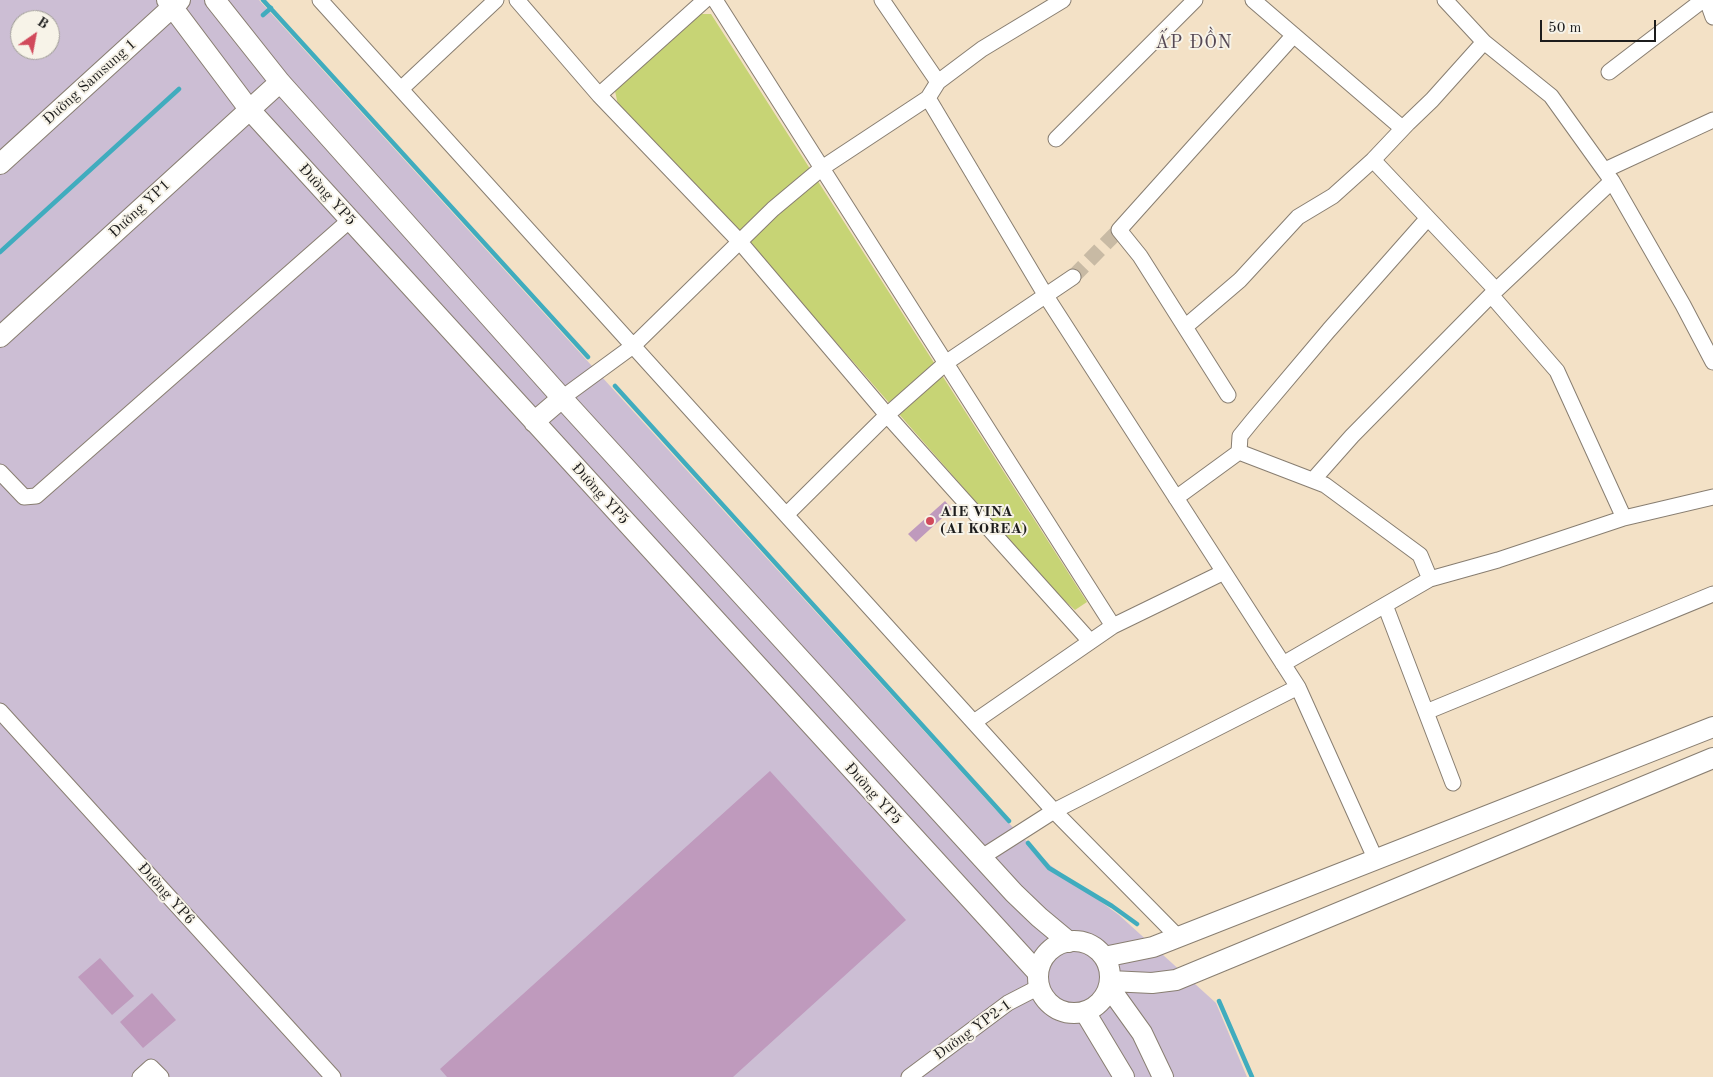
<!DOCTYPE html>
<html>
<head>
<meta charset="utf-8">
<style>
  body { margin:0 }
  #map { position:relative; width:1713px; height:1077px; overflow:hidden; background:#f3e1c6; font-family:"Old Standard TT",serif }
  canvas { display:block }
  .north { position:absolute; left:10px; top:10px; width:50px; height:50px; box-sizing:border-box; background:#f7f3e8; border:1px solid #9f9d96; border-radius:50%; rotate:33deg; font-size:14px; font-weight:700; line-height:20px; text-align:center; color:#1c1c1c }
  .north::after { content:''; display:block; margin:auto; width:18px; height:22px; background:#d1495b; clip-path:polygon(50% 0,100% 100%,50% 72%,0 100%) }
  .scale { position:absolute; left:1540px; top:20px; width:116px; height:22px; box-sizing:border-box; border:2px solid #1c1c1c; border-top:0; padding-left:6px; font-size:15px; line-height:18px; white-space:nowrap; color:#1c1c1c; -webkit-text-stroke:4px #f7f3e8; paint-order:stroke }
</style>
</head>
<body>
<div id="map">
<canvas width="1713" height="1077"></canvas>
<div class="north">B</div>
<div class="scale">50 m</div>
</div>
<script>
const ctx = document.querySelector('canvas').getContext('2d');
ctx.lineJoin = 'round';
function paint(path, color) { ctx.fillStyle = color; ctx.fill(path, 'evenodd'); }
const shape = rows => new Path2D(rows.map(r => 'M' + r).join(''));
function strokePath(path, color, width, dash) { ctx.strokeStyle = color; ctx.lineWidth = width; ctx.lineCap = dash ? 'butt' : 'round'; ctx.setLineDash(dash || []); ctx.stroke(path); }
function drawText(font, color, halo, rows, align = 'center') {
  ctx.font = font + ' "Old Standard TT",serif'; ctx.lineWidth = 4; ctx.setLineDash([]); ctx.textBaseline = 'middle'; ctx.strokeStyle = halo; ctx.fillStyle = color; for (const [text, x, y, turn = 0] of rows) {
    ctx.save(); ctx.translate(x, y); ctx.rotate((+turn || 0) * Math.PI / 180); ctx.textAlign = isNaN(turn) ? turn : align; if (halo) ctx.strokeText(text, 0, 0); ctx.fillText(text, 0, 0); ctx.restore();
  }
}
paint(shape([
  [0,0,259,0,994,808,1050,865,1119,915,1216,1003,1247,1077,0,1077],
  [20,20,50,20,50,50,20,50]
]), '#ccbed4');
paint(shape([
  [697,14,711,14,1087,602,1075,610,1053,590,779,277,618,105,615,91]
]), '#c7d475');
strokePath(shape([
  [263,0,588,357],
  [263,15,271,8],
  [0,252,179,89],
  [615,386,1009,821],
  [1028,843,1049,868,1112,906,1137,924],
  [1219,1001,1252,1077]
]), '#40acbe', 4.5);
paint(shape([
  [945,501,952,509,916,542,908,534],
  [770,771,906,920,733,1077,447,1077,440,1069],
  [100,958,134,996,112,1015,78,977],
  [152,993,176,1020,143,1048,120,1022]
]), '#bf9abd');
strokePath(shape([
  [1073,277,1119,230]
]), '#c8baa4', 15, [15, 8]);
const minor = shape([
  [320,0,1054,811,1178,937],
  [517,0,599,95,740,242,887,415,1089,640],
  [715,0,1113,626],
  [882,0,938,82],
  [1253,0,1402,128],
  [1445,0,1484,42,1551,96,1612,181,1683,305,1713,362],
  [1707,0,1713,17],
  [1609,72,1703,0],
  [401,89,496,0],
  [599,95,705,0],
  [928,98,1046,296,1298,687,1054,811,982,857],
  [1056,139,1195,0],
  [1373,160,1496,290],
  [1605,170,1713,120],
  [1612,181,1491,295,1557,371,1624,518,1713,497],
  [1185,327,1240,280,1298,217,1333,196,1373,160,1408,123,1432,100,1484,42],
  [1228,395,1140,256,1119,230,1294,35],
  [562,398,633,346,773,209,822,168,928,98,938,82,982,49,1063,0],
  [1239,452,1240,436,1253,420,1329,330,1428,218],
  [0,472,24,497,36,496,350,220],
  [1313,480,1352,436,1491,295],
  [1176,498,1239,452,1325,485,1420,555,1430,579,1283,664],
  [786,515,887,415,947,362,1073,277],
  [1430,579,1498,560,1624,518],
  [1385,605,1453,783],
  [1298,687,1375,858],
  [0,711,333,1077],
  [1426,712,1713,594],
  [974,722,1113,626,1224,572],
  [140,1077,151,1067,161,1077],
  [909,1077,1008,1003,1039,987]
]);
const major = shape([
  [167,0,249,109,1038,973],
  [215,0,280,82,562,398,1014,893,1039,917,1069,942],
  [0,164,180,0],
  [0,337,280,82],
  [534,422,562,398],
  '1038 977a36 36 0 1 1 72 0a36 36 0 1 1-72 0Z',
  [1104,957,1153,947,1713,727],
  [1110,981,1152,983,1176,980,1713,758],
  [1109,987,1142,1033,1163,1077],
  [1085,1012,1124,1077]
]);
strokePath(minor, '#887e71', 17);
strokePath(major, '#887e71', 22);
strokePath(minor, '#fff', 15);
strokePath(major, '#fff', 20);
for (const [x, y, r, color] of [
  [930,521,5,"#d1495b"]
]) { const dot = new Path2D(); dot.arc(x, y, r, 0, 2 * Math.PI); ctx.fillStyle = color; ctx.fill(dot); strokePath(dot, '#f7f3e8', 2); }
drawText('15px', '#1c1c1c', '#f7f3e8', [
  ["Đường Samsung 1",90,82,-42],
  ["Đường YP5",327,195,48],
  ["Đường YP1",140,209,-43],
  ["Đường YP5",600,494,48],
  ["Đường YP5",873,794,48],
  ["Đường YP6",166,894,48],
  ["Đường YP2-1",973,1030,-36]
]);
drawText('bold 15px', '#1c1c1c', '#f7f3e8', [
  ["AIE VINA",940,512],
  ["(AI KOREA)",940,529]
], 'left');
ctx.letterSpacing = '1px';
drawText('18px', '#554854', '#f7f3e8', [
  ["ẤP ĐỒN",1194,43]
]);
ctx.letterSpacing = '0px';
</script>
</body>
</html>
